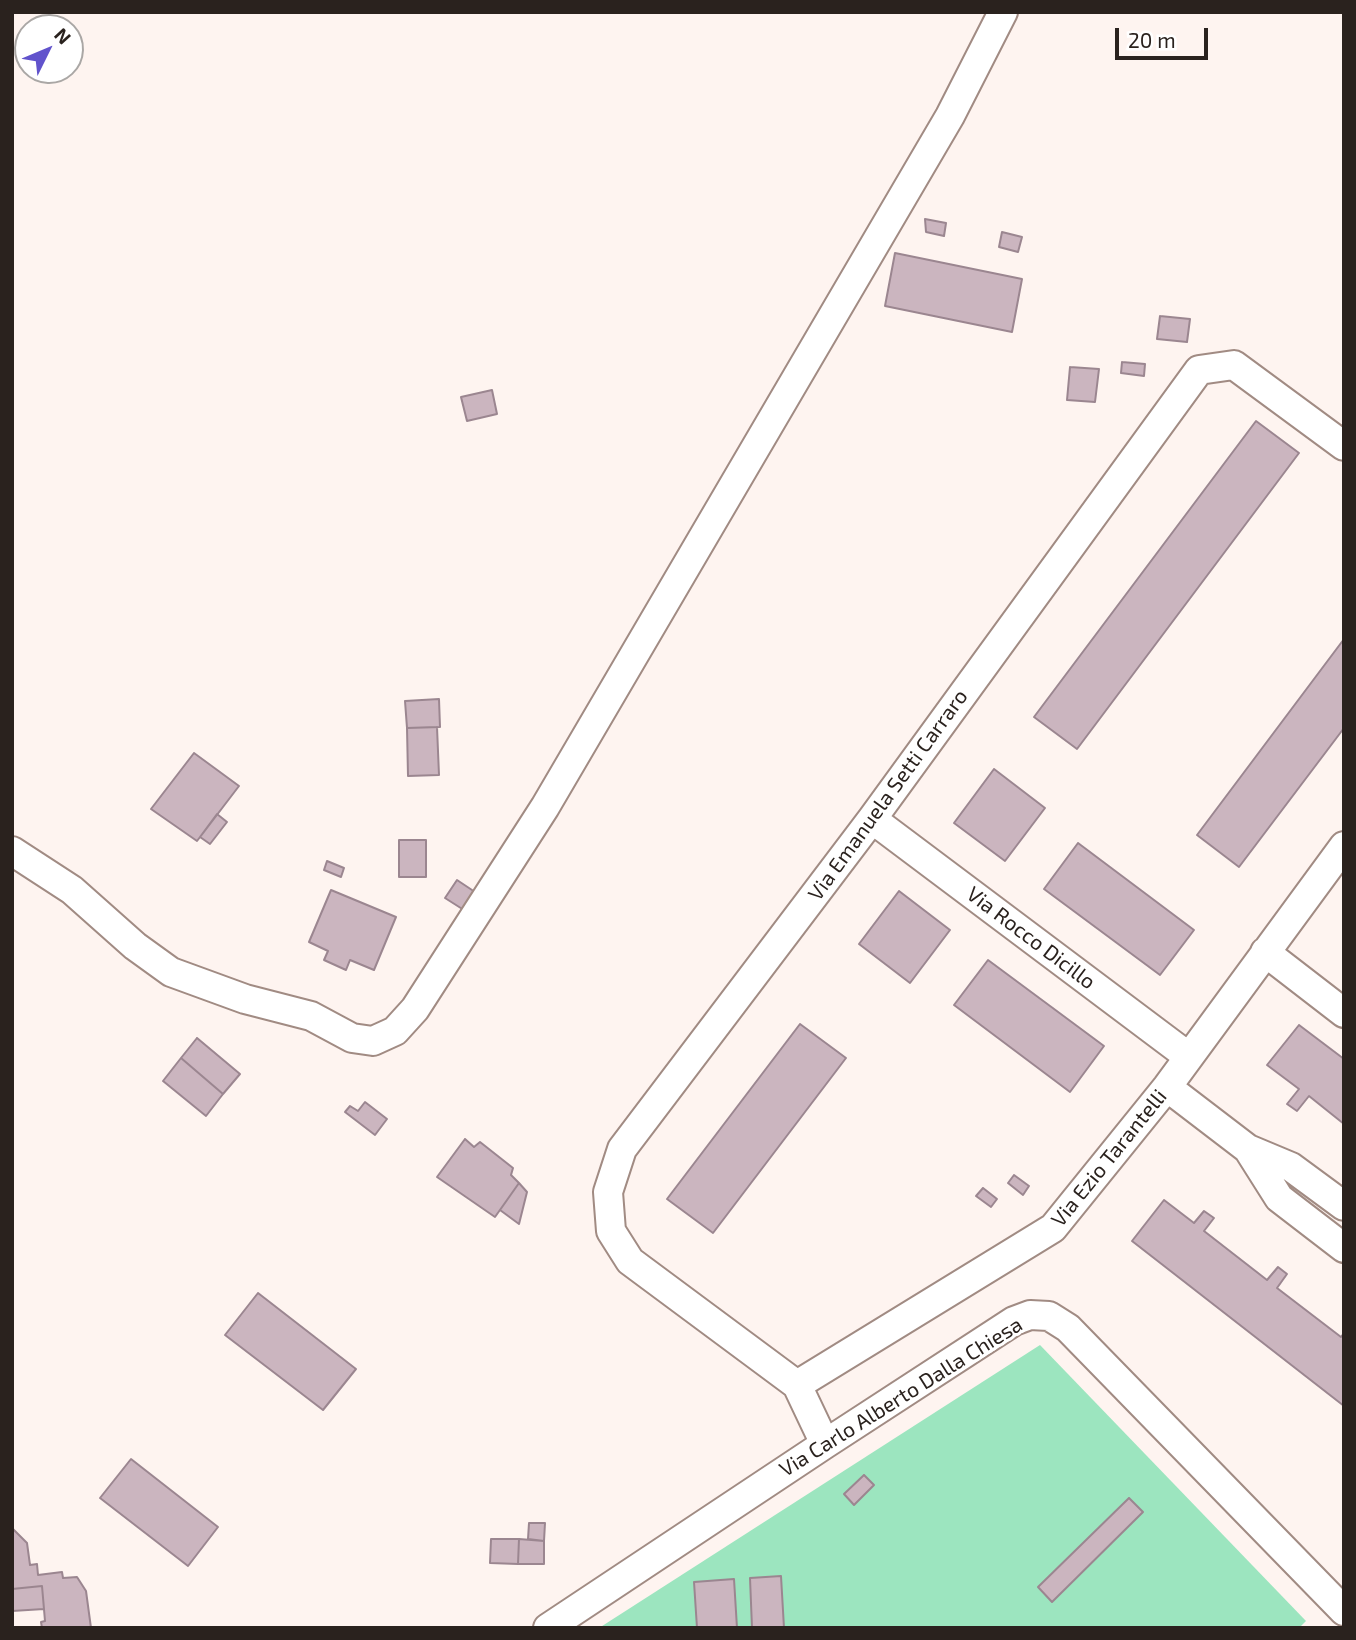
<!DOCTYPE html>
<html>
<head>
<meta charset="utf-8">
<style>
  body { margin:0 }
  #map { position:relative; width:1356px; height:1640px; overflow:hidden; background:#fef4f0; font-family:"Exo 2",sans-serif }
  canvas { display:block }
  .frame { position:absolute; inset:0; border:14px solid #2a221e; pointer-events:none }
  .north { position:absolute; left:14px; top:14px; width:70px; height:70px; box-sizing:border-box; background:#fff; border:2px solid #aaa7a5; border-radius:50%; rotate:47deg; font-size:19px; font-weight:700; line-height:28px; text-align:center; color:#2a221e }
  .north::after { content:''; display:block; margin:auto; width:24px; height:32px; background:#6153cc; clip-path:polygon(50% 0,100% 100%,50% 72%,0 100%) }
  .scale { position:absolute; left:1115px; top:28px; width:93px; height:32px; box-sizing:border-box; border:4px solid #2a221e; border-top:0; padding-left:9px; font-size:21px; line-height:24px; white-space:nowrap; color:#2a221e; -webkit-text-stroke:5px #fff; paint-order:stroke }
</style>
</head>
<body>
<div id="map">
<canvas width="1356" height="1640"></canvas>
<div class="frame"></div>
<div class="north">N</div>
<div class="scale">20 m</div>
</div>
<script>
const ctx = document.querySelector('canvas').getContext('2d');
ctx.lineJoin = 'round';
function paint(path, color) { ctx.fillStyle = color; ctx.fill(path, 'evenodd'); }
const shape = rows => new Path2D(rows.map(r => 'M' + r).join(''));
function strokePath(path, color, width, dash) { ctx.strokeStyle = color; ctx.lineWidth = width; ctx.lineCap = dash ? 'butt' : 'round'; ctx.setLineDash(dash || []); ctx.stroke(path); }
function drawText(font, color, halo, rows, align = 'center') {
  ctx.font = font + ' "Exo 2",sans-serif'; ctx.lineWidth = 6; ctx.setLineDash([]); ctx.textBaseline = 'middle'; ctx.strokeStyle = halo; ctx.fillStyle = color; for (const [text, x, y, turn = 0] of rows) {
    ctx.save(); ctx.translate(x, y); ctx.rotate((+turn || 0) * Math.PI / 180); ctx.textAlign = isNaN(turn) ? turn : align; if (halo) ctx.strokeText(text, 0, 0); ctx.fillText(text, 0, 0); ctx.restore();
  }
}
paint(shape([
  [1040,1345,1306,1621,1299,1628,599,1628]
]), '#9ce5bf');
const building = shape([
  [925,219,946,223,944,236,926,232,925,219],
  [1002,232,1022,237,1018,252,999,247,1002,232],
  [895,253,1022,279,1012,332,885,306,895,253],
  [1160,316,1190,319,1187,342,1157,339,1160,316],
  [1122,362,1145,364,1144,376,1121,373,1122,362],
  [1070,367,1099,369,1095,402,1067,400,1070,367],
  [492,390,497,414,467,421,461,397,492,390],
  [1256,421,1299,453,1077,749,1034,717,1256,421],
  [1344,639,1344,728,1239,867,1197,835,1344,639],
  [439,699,440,727,407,728,405,701,439,699],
  [437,727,439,775,408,776,407,728,437,727],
  [194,753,239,786,197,841,151,809,194,753],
  [994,769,1045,808,1005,861,954,823,994,769],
  [217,814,227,822,210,844,200,837,217,814],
  [399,840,426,840,426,877,399,877,399,840],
  [1078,843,1194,930,1160,975,1044,889,1078,843],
  [327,861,344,868,341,877,324,870,327,861],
  [457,880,478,894,467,912,445,898,457,880],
  [331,890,396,917,374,970,350,960,346,970,324,960,328,951,309,942,331,890],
  [899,891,950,930,910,983,859,944,899,891],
  [988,960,1104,1046,1070,1092,954,1005,988,960],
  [800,1024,846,1058,713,1233,667,1199,800,1024],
  [1299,1025,1344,1059,1344,1124,1309,1096,1297,1111,1287,1104,1299,1089,1267,1065,1299,1025],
  [197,1038,240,1074,223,1094,181,1058,197,1038],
  [181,1058,223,1094,206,1116,163,1081,181,1058],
  [365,1102,387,1119,375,1135,345,1112,350,1106,358,1111,365,1102],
  [465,1139,474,1147,480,1142,513,1168,511,1175,519,1183,495,1217,437,1177,465,1139],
  [1014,1175,1029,1186,1023,1195,1008,1183,1014,1175],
  [519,1183,527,1192,519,1224,500,1210,519,1183],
  [983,1188,997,1199,991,1207,976,1196,983,1188],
  [1164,1200,1194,1223,1204,1211,1214,1218,1204,1231,1267,1280,1278,1267,1287,1274,1277,1288,1341,1337,1344,1333,1344,1406,1132,1241,1164,1200],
  [258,1293,356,1369,323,1410,225,1335,258,1293],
  [131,1459,218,1527,188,1566,100,1498,131,1459],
  [864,1475,874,1485,854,1505,844,1494,864,1475],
  [1129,1498,1143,1512,1052,1602,1038,1587,1129,1498],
  [529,1523,545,1523,544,1541,528,1539,529,1523],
  [12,1528,27,1543,30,1565,37,1564,38,1575,62,1572,63,1578,77,1577,86,1591,91,1628,42,1628,41,1622,45,1621,42,1586,12,1589,12,1528],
  [491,1539,519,1539,518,1564,490,1563,491,1539],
  [519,1539,544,1541,544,1564,518,1564,519,1539],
  [781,1576,784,1628,752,1628,750,1578,781,1576],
  [734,1579,737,1628,697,1628,694,1582,734,1579],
  [42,1586,44,1609,12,1611,12,1589,42,1586]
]);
paint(building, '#cbb5bf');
strokePath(building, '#9b8690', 2);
const minor = shape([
  [872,819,1189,1057],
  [12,851,72,890,135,946,171,972,245,999,311,1016,352,1038,373,1041,395,1031,415,1009,545,807,950,116,1003,12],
  [1265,952,1344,1013],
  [1167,1087,1248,1149,1291,1167,1344,1206],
  [1248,1149,1279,1198,1344,1248],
  [797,1385,1053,1228,1167,1087,1344,846],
  [825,1444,797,1385,630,1261,611,1231,608,1192,622,1149,872,819,1199,370,1234,365,1344,446],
  [548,1628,825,1444,1014,1321,1030,1315,1049,1316,1068,1328,1344,1611]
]);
strokePath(minor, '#a18b83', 32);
strokePath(minor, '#fff', 28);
drawText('21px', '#2a221e', '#fff', [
  ["Via Emanuela Setti Carraro",888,795,-54],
  ["Via Rocco Dicillo",1031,938,37],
  ["Via Ezio Tarantelli",1109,1158,-51],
  ["Via Carlo Alberto Dalla Chiesa",901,1397,-32]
]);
</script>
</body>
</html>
